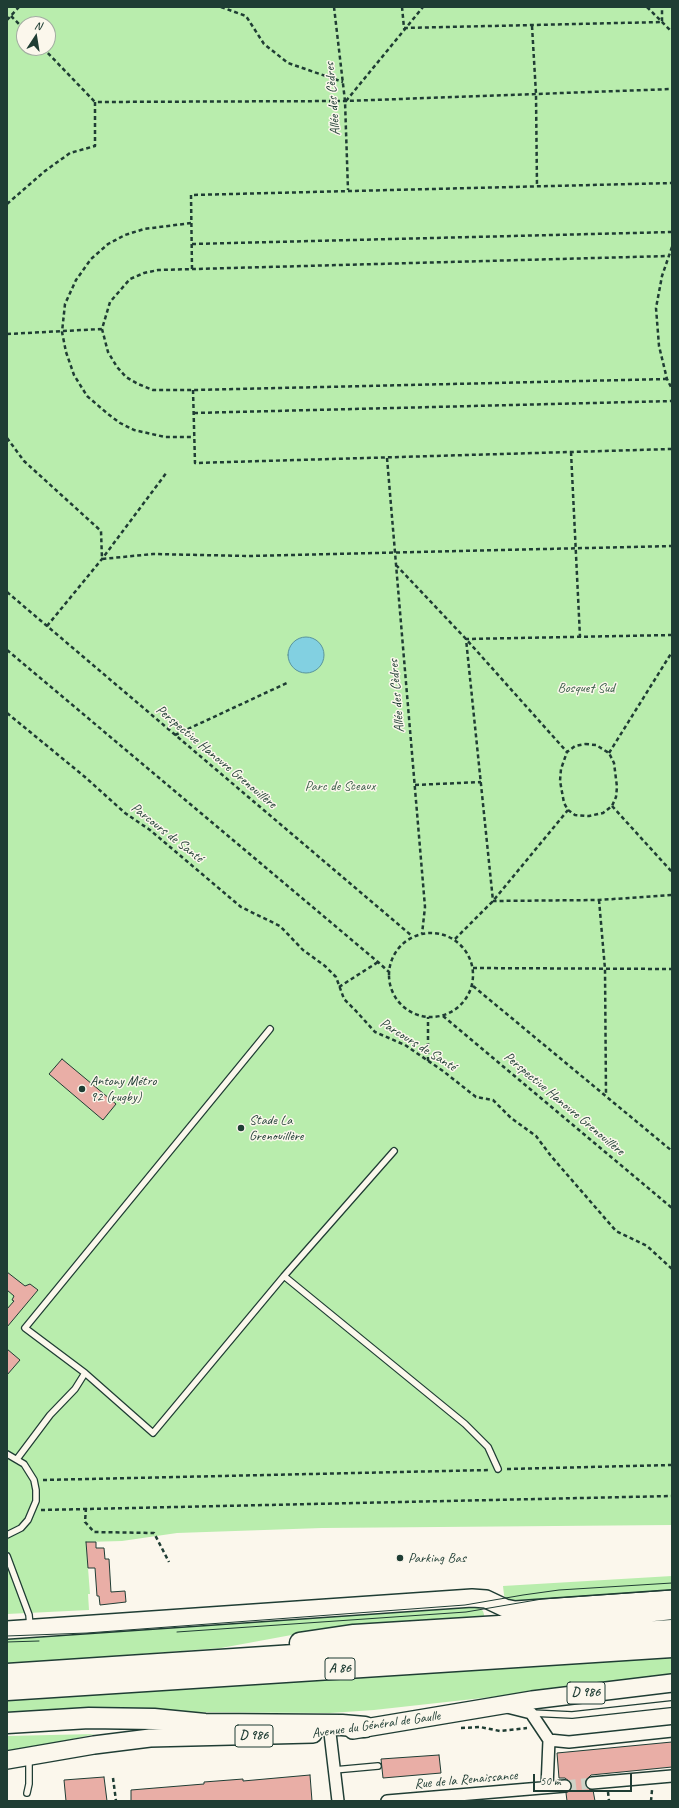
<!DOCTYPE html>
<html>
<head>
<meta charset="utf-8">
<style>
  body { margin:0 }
  #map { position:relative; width:679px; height:1808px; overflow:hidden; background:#fbf7ec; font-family:Caveat,sans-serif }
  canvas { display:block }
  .frame { position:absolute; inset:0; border:8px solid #1f3d34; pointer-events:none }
  .north { position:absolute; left:16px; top:16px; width:40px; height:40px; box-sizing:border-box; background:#fbf7ec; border:1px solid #a3ada2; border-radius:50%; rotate:12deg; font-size:11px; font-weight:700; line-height:16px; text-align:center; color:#1f3d34 }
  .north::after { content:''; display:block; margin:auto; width:14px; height:18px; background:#1f3d34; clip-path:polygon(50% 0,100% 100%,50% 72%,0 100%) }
  .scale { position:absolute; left:533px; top:1774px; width:99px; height:18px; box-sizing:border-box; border:2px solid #1f3d34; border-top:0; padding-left:5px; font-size:12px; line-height:14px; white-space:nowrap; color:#1f3d34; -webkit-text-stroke:3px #fbf7ec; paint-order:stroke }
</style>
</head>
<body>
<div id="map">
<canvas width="679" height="1808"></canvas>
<div class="frame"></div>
<div class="north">N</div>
<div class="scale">50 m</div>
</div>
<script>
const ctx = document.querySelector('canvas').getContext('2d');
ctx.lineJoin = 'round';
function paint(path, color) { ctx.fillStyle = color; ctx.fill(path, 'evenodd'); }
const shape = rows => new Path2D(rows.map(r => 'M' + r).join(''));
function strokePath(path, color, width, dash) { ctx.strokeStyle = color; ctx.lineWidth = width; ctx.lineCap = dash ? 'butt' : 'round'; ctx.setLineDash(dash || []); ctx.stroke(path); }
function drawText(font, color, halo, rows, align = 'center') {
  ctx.font = font + ' Caveat,sans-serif'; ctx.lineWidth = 3; ctx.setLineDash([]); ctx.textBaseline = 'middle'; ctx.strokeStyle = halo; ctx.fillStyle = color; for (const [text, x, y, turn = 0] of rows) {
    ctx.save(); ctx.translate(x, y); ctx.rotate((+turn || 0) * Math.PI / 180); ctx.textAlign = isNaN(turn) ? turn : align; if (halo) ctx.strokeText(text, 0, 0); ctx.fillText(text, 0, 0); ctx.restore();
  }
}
paint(shape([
  [7,7,672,7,672,1525,322,1528,177,1533,122,1541,86,1542,90,1594,88,1594,89,1610,7,1614],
  [24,24,48,24,48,48,24,48],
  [672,1576,672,1596,520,1606,506,1600,504,1595,503,1586],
  [476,1606,483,1611,485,1618,441,1619,324,1629,221,1648,7,1664,7,1633],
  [672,1653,672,1677,374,1710,330,1713,171,1712,7,1718,7,1700],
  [95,1734,7,1754,7,1736]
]), '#b9edad');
const water = shape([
  '288 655a18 18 0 1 1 36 0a18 18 0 1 1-36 0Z'
]);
paint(water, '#82d0e1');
strokePath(water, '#5a959c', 1);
const building = shape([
  [62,1059,116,1104,103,1120,49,1074,62,1059],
  [7,1272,25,1286,30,1284,38,1290,7,1327,7,1309,14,1301,12,1300,14,1296,7,1290,7,1272],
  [7,1349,20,1360,7,1375,7,1349],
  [86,1542,96,1542,96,1548,104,1548,105,1559,109,1559,111,1592,125,1591,126,1602,100,1605,99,1596,97,1596,95,1568,88,1568,86,1542],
  [672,1742,672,1767,591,1775,586,1780,585,1784,589,1789,593,1790,595,1801,567,1801,566,1793,571,1789,572,1785,570,1782,565,1778,559,1778,557,1753,672,1742],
  [439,1755,441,1773,383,1778,381,1759,439,1755],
  [310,1775,312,1801,131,1801,131,1790,204,1784,204,1782,243,1779,243,1781,310,1775],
  [104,1777,107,1801,66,1801,64,1780,104,1777]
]);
paint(building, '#e9aea6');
strokePath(building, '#1f3d34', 1);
strokePath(shape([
  [565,1786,592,1783]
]), '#cfd2c7', 11, [11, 5.5]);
const service = shape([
  [394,1151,284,1276,465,1424,488,1447,498,1469],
  [85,1373,153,1433,284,1276],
  [7,1454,24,1464,34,1480,36,1490,36,1501,28,1520,21,1528,7,1535],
  [17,1459,50,1415,75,1389,85,1373,25,1328,270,1029],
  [7,1556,29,1615,30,1626],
  [531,1713,572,1715,672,1704],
  [334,1770,378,1766],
  [27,1793,29,1784,29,1758]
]);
const minor = shape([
  [503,1706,531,1713,549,1740,547,1787],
  [330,1733,338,1801],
  [549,1740,569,1742,672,1731],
  [592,1783,672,1776],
  [387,1801,565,1786]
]);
const primary = shape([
  [7,1630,472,1598,486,1599,505,1608,515,1610,672,1599],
  [353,1730,532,1700,672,1683],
  [7,1760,94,1745,150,1738,313,1734]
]);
const motorway = shape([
  [300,1643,354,1635,532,1624,672,1609],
  [7,1674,672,1630],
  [7,1690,672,1647],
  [7,1723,89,1718,154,1719,205,1724,342,1725,365,1727]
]);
strokePath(service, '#1f3d34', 8);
strokePath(minor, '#1f3d34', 14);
strokePath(primary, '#1f3d34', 20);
strokePath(motorway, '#1f3d34', 23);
strokePath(shape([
  [221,7,246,16,264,44,288,63,343,82],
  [334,7,345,101,348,190],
  [402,7,404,28,662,22,662,7],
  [647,7,672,32],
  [11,16,24,29],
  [7,20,19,7],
  [532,26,536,94,537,187],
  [43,48,95,102],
  [346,101,423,7],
  [7,204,45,171,70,153,95,146,95,102,345,101,672,89],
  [191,223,144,229,125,235,108,244,91,259,76,280,65,304,62,332,66,352,74,375,87,396,108,414,120,423,134,430,165,437,194,437],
  [192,244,672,232],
  [672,247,662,276,656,308,659,346,667,379,672,389],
  [192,269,191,195,672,183],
  [7,334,102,329],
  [667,379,193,390,153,390,138,384,126,377,117,367,108,352,102,329,110,302,130,279,144,273,158,270,668,256],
  [193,390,195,463,672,449],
  [194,413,672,401],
  [7,438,24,461,101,531,102,559,153,554,248,556,672,546],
  [571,452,580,637],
  [387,458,425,907,422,934],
  [396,565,466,639,567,752],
  [7,592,412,936],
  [47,626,102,559,167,472],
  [672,635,466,639,493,901,599,900,672,895],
  [7,650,378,962,389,972],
  [7,713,85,777,125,813,150,830,241,907,280,926,303,950,325,966,336,977,344,999,356,1011,375,1032,405,1045,443,1071,476,1097,493,1100,511,1118,536,1136,551,1156,616,1231,647,1246,672,1269],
  [175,735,289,682],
  [585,744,596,745,609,753,614,763,617,787,616,797,612,806,603,813,589,816,575,815,568,810,564,803,560,781,561,769,567,752,575,746,585,744],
  [609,753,672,652],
  [415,785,481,782],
  [612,806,672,872],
  [599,900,605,969,606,1095],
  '389 975a42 42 0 1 1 84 0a42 42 0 1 1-84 0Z',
  [455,939,493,901,568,810],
  [473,968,672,969],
  [473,986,672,1151],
  [339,987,378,962],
  [443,1016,672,1208],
  [428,1061,428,1017],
  [507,1469,672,1465],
  [43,1480,490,1470],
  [86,1508,85,1522,94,1532,154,1533,169,1562],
  [41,1510,672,1496],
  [461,1728,480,1727,500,1731,527,1728],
  [113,1778,116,1801],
  [608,1792,609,1801],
  [651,1801,652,1790]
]), '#1f3d34', 2.5, [4, 3]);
strokePath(service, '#fbf7ec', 5.5);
strokePath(minor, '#fbf7ec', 11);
strokePath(primary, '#fbf7ec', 17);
strokePath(motorway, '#fbf7ec', 20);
strokePath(shape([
  [177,1632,466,1612,542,1599,672,1590],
  [7,1636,87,1633,465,1605,523,1595,559,1590,672,1583],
  [7,1642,39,1641]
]), '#1f3d34', 1);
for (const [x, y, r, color] of [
  [82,1089,4,"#1f3d34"],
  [241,1128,4,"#1f3d34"],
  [400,1558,4,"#1f3d34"]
]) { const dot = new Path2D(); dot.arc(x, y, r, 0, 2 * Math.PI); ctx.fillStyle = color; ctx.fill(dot); strokePath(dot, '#fbf7ec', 1.5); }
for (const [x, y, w] of [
  [340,1669,30],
  [586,1693,38],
  [254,1736,38]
]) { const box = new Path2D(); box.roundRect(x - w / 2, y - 11, w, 22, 3); ctx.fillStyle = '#fbf7ec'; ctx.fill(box); strokePath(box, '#1f3d34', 1); }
drawText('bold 13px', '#1f3d34', null, [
  ["A 86",340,1669],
  ["D 986",586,1693],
  ["D 986",254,1736]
]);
drawText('14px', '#1f3d34', '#fbf7ec', [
  ["Allée des Cèdres",333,99,-95],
  ["Allée des Cèdres",397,696,-95],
  ["Perspective Hanovre Grenouillère",216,757,40],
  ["Parcours de Santé",167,833,38],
  ["Parcours de Santé",418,1045,32],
  ["Perspective Hanovre Grenouillère",564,1104,40],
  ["Avenue du Général de Gaulle",376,1725,-8],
  ["Rue de la Renaissance",466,1780,-5]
]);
drawText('14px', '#3e604c', '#fbf7ec', [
  ["Bosquet Sud",586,688],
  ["Parc de Sceaux",340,786]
]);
drawText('14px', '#1f3d34', '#fbf7ec', [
  ["Antony Métro",90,1081],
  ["92 (rugby)",90,1097],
  ["Stade La",249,1120],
  ["Grenouillère",249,1136],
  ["Parking Bas",408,1558]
], 'left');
</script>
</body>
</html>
